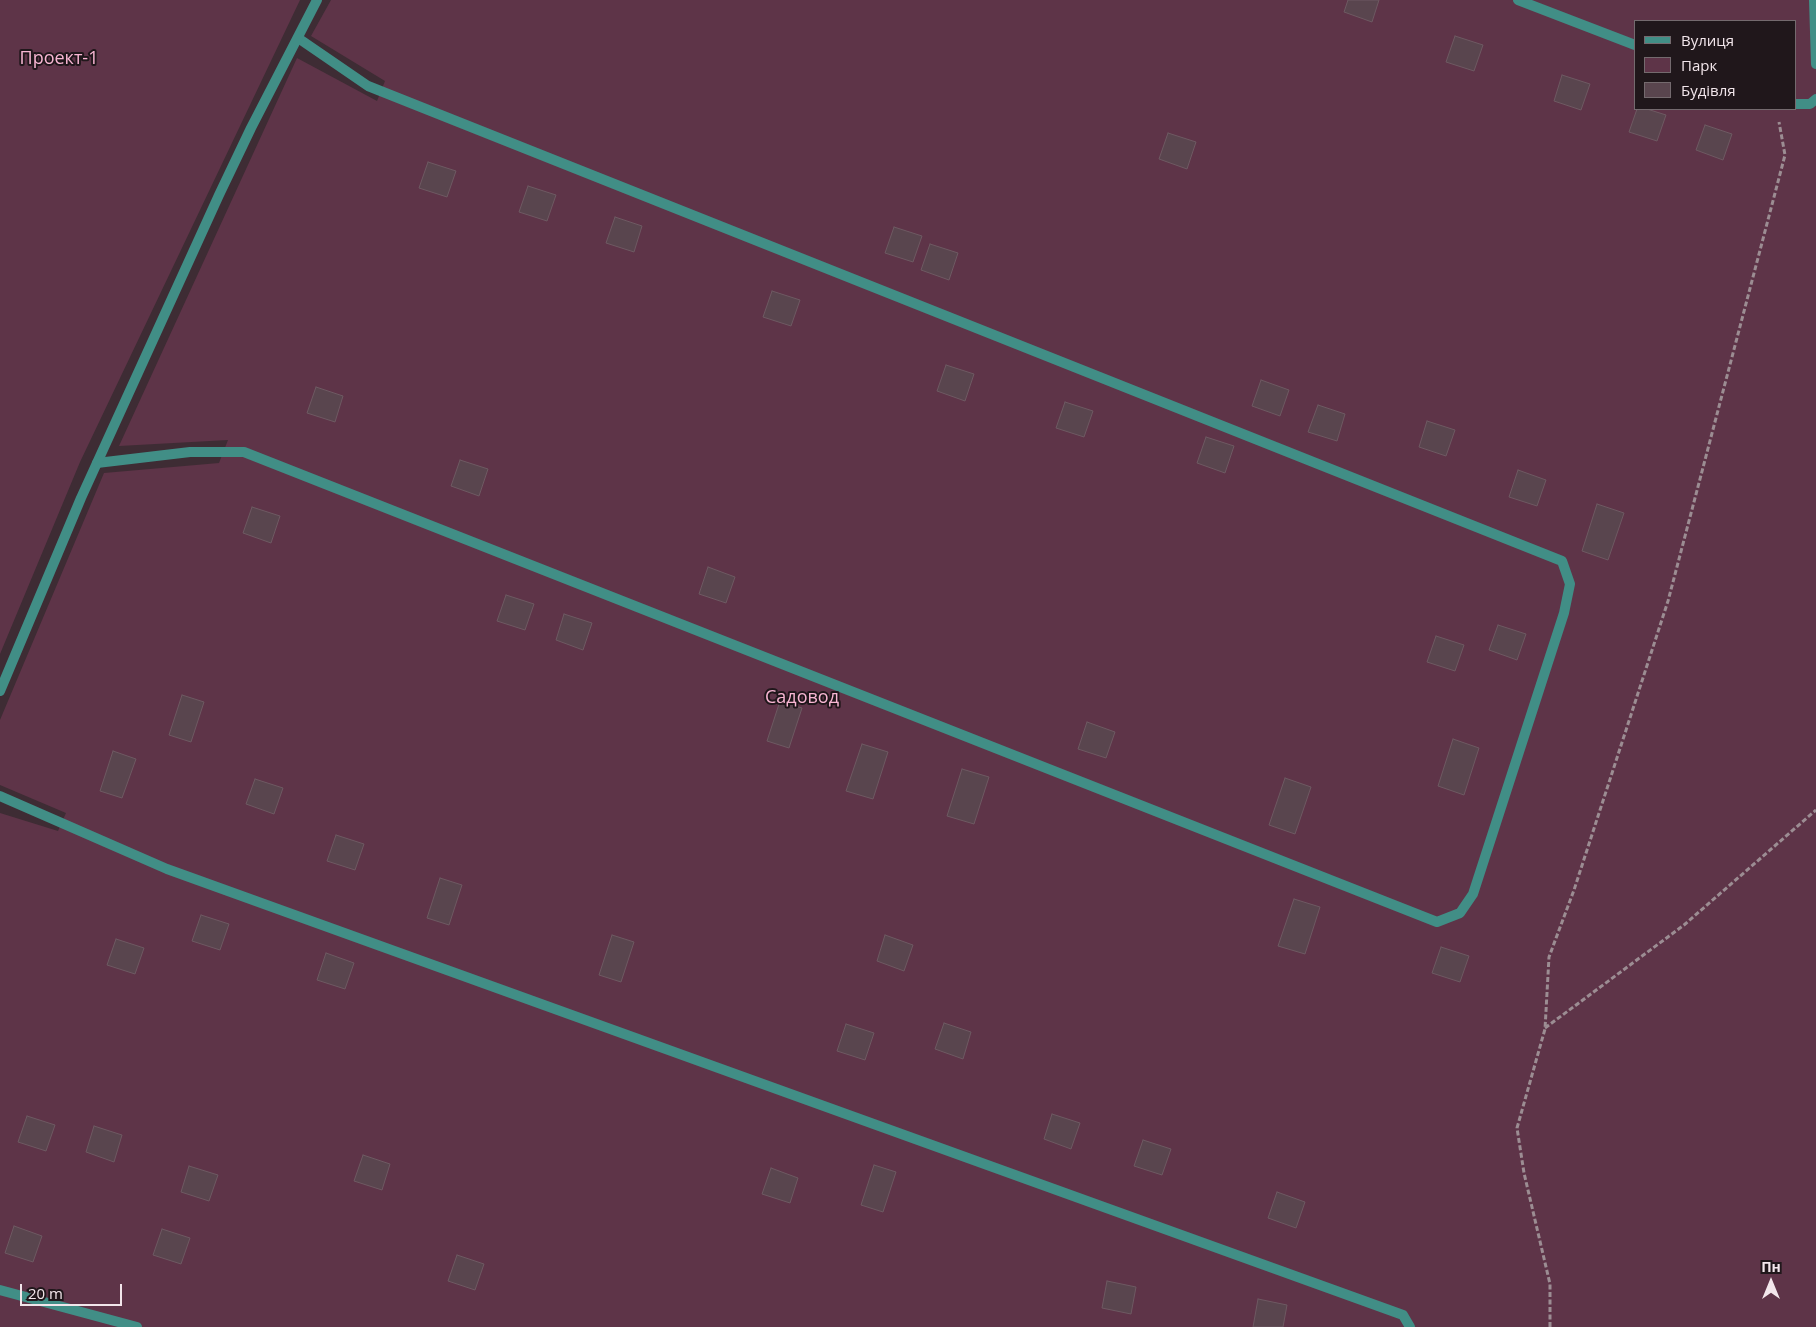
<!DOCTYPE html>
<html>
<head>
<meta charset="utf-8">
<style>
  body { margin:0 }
  #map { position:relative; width:1816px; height:1327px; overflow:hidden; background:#3e2c34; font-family:"Open Sans",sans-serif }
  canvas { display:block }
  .legend { position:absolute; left:1634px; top:20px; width:162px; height:90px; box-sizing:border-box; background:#20171b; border:1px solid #746a6e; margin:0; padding:6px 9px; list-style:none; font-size:15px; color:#f2e6eb }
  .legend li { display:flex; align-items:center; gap:10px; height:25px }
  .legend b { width:25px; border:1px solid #746a6e }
  .north { position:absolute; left:1746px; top:1257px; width:50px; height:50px; -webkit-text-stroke:4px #20171b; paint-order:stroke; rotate:0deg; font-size:14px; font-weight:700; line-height:20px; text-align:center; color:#f2e6eb }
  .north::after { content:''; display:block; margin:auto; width:18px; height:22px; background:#f2e6eb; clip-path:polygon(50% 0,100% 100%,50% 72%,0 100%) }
  .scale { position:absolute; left:20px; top:1284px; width:102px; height:22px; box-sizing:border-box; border:2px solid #f2e6eb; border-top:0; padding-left:6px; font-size:15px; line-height:18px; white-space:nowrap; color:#f2e6eb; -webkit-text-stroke:4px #20171b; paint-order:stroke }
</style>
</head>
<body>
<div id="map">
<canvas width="1816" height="1327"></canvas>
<ul class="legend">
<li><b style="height:6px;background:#418e86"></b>Вулиця</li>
<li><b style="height:14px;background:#5e3448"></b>Парк</li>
<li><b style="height:14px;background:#59454e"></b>Будівля</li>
</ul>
<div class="north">Пн</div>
<div class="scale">20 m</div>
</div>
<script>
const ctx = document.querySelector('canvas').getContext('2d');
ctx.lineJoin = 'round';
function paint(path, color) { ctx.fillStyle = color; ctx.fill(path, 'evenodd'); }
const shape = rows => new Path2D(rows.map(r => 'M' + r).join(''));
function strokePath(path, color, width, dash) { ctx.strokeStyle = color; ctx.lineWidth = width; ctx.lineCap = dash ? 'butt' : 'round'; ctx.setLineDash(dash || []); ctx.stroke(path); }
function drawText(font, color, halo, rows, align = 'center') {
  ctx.font = font + ' "Open Sans",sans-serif'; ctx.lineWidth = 4; ctx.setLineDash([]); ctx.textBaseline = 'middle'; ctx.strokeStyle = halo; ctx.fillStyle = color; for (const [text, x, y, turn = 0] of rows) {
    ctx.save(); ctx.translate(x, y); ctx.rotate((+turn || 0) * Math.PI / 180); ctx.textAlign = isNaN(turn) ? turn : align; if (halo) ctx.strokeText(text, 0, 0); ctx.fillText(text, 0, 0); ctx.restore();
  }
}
paint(shape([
  [0,0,300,0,80,462,0,654],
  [331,0,1816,0,1816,1327,0,1327,0,813,58,831,66,813,0,785,0,720,104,473,219,463,228,440,119,446,297,58,377,101,385,81,311,36],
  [1635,21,1795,21,1795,109,1635,109]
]), '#5e3448');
const building = shape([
  [1348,0,1379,0,1372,22,1344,12,1348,0],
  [1455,36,1483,45,1474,71,1446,62,1455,36],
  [1562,75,1590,84,1581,110,1554,101,1562,75],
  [1637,109,1647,109,1666,115,1657,141,1629,132,1637,109],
  [1705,125,1732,134,1723,160,1696,150,1705,125],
  [1168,133,1196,142,1187,169,1159,159,1168,133],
  [428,162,456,171,447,197,419,188,428,162],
  [528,186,556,195,547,221,519,212,528,186],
  [615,217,642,226,634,252,606,243,615,217],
  [894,227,922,236,913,262,885,253,894,227],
  [930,244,958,253,949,280,921,270,930,244],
  [772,291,800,300,791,326,763,317,772,291],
  [946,365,974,374,965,401,937,391,946,365],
  [1261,380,1289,390,1280,416,1252,406,1261,380],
  [316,387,343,396,335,422,307,413,316,387],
  [1065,402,1093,411,1084,437,1056,428,1065,402],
  [1318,405,1345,414,1337,441,1308,432,1318,405],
  [1427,421,1455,430,1446,456,1419,447,1427,421],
  [1206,437,1234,446,1225,473,1197,463,1206,437],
  [460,460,488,469,479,496,451,486,460,460],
  [1518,470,1546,480,1537,506,1509,497,1518,470],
  [1597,504,1624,513,1608,560,1582,551,1597,504],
  [252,507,280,516,271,543,243,533,252,507],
  [708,567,735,577,726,603,699,594,708,567],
  [506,595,534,604,525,630,497,621,506,595],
  [564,614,592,623,583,650,556,640,564,614],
  [1498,625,1526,634,1517,660,1489,650,1498,625],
  [1436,636,1464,645,1455,671,1427,662,1436,636],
  [182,695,204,702,191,742,169,735,182,695],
  [780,701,802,708,789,748,767,741,780,701],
  [1087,722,1115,732,1106,758,1078,749,1087,722],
  [1453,739,1479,748,1464,795,1438,786,1453,739],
  [862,744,888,752,873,799,846,791,862,744],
  [113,751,136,759,122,798,100,791,113,751],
  [962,769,989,777,974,824,947,816,962,769],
  [1285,778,1311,787,1295,834,1269,825,1285,778],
  [255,779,283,788,274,814,246,804,255,779],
  [336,835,364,844,355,870,327,861,336,835],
  [440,878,462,885,449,925,427,918,440,878],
  [1294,899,1320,907,1305,954,1278,946,1294,899],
  [201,915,229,924,220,950,192,941,201,915],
  [612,935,634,942,621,982,599,975,612,935],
  [885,935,913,945,904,971,877,961,885,935],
  [116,939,144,948,135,974,107,965,116,939],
  [1441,947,1469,956,1460,982,1432,973,1441,947],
  [326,953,354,963,345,989,317,980,326,953],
  [944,1023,971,1032,963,1059,935,1049,944,1023],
  [846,1024,874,1033,865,1060,837,1051,846,1024],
  [1052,1114,1080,1123,1071,1149,1044,1139,1052,1114],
  [27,1116,55,1125,46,1151,18,1142,27,1116],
  [94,1126,122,1135,114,1162,86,1152,94,1126],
  [1143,1140,1171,1149,1162,1175,1134,1166,1143,1140],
  [363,1155,390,1164,382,1190,354,1181,363,1155],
  [874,1165,896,1172,883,1212,861,1205,874,1165],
  [189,1166,218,1175,209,1201,181,1192,189,1166],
  [771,1168,798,1178,790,1203,762,1194,771,1168],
  [1277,1192,1305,1202,1296,1228,1268,1218,1277,1192],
  [14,1226,42,1236,33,1262,5,1253,14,1226],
  [162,1229,190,1238,181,1264,153,1255,162,1229],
  [457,1255,484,1264,475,1290,448,1281,457,1255],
  [1107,1281,1136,1287,1131,1314,1102,1308,1107,1281],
  [1258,1299,1287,1305,1283,1327,1253,1327,1258,1299]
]);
paint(building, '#59454e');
strokePath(building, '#6e5962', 1);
strokePath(shape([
  [1545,1028,1684,925,1816,810],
  [1550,1327,1550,1284,1524,1173,1517,1128,1545,1029,1549,957,1574,890,1668,601,1785,155,1779,122]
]), '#9c8d93', 3, [5, 2.5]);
strokePath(shape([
  [1518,0,1635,45],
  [1814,0,1816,64],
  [1795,104,1810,104,1816,99],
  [97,463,190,452,244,452,1437,922,1460,913,1473,894,1564,613,1570,584,1562,561,368,86,298,38],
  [0,796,167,869,1403,1315,1410,1327],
  [0,1290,137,1327]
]), '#418e86', 10);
strokePath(shape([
  [0,691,81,498,219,195,251,128,317,0]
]), '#418e86', 10);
drawText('18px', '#f8b6d3', '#20171b', [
  ["Проект-1",59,59],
  ["Садовод",802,698]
]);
</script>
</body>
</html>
